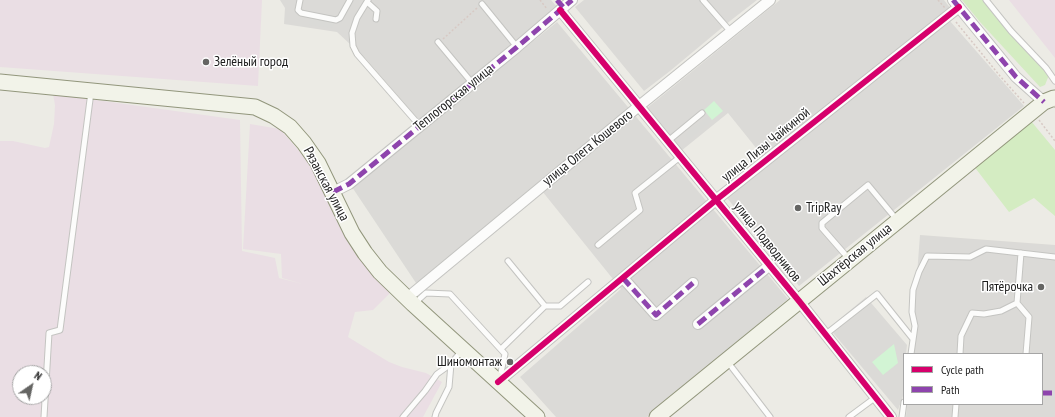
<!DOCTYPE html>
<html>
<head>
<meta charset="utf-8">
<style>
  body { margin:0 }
  #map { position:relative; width:1055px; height:417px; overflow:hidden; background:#ecebe5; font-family:"PT Sans Narrow",sans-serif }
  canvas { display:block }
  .legend { position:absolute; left:903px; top:353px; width:140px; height:52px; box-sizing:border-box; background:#fff; border:1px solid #a5a5a5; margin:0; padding:5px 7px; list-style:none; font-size:12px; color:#1d1d1d }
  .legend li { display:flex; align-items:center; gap:8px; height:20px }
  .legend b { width:20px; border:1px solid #a5a5a5 }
  .north { position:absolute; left:12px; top:365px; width:40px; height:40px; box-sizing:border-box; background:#fff; border:1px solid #a5a5a5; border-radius:50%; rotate:34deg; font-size:11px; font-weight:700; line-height:16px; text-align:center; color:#1d1d1d }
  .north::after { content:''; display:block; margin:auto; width:14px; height:18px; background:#656563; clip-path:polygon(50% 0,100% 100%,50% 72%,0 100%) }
</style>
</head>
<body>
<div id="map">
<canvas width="1055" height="417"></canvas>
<ul class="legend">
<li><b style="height:5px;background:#d6006c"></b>Cycle path</li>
<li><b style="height:5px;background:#8e44ad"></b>Path</li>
</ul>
<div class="north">N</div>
</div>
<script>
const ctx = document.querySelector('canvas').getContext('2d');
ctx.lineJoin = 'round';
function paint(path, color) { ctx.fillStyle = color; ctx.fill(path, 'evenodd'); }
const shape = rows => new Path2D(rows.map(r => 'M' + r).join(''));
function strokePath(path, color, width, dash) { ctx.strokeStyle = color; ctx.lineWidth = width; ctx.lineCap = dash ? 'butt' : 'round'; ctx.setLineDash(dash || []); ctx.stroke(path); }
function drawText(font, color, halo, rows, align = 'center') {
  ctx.font = font + ' "PT Sans Narrow",sans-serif'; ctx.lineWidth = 3; ctx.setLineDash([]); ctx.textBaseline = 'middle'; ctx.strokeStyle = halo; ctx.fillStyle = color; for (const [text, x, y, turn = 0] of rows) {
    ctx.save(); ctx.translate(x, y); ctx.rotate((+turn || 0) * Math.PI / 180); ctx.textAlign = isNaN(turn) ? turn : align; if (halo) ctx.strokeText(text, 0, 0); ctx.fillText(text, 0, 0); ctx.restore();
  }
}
paint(shape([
  [280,0,551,0,557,7,419,120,366,59,337,32,284,24,285,8],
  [584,0,757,0,730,21,670,71,644,91,575,7],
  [780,0,944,0,951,9,765,159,728,113,681,151,647,108],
  [950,21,1024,106,799,286,727,198],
  [557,22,788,299,647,417,556,417,520,377,621,289,538,186,418,286,352,187],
  [920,235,1055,245,1055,417,906,417,907,404,1042,404,1042,354,911,354],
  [866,297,907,345,906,354,904,354,904,380,903,396,898,410,829,328]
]), '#dbdad7');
paint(shape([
  [0,0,262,0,258,86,0,67],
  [1009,0,1055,0,1055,58],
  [53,94,240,120,242,251,275,258,279,278,303,284,282,278,281,254,243,249,250,124,280,129,312,166,392,291,373,310,355,312,348,337,389,362,402,367,426,373,442,382,423,417,0,417,0,141,13,141,45,148,49,147,54,124,55,105],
  [20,373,44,373,44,397,20,397]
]), '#eadee4');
paint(shape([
  [962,0,983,0,1034,59,1049,75,1045,85,1040,87,980,22],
  [1031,121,1055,150,1055,216,1034,198,1009,212,973,165]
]), '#d4ecc2');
paint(shape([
  [714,101,723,111,712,120,704,110],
  [894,344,898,363,883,375,872,362]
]), '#d2f4d4');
paint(shape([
  [310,18,334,22,333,28,309,25],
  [707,117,711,121,689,139,686,134]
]), '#dadad7');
const lane = shape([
  [300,0,298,10,301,13,336,20,340,18,350,0],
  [368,0,357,18,352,33,353,46,357,54,420,126],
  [703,0,731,32],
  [986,0,1011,31,1046,68,1055,81],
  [367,2,377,11,376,19],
  [482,4,517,47],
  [438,42,473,84],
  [668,141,702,113],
  [598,245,640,210,635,193,680,157],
  [849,259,822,228,822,223,868,185,897,220],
  [508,261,545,306],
  [415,303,426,293,450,294,505,354,502,368,499,379],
  [1017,303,1029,317,1026,354],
  [826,334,877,294,913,339],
  [501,349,545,306,560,306,588,282],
  [911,354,915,326,912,312,913,290,919,272,927,256,970,257,986,249,1055,257],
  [960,354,961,336,972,313,984,314,1001,311,1017,303,1021,253],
  [727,361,770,417],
  [44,417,49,333,60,330,91,92],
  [403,417,425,391,437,374,451,364,462,350],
  [435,417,436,413,449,387,451,364],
  [849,417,876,397],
  [902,417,904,402],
  [955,417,956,404]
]);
const street = shape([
  [953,0,1016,77,1044,102],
  [560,10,799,301,891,417],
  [333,192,349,184,420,126,517,47,572,0],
  [623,278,656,315,693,283],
  [407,298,639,106,770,0],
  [698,324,770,265],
  [498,382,716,200,959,7]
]);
const secondary = shape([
  [0,82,255,107,274,116,290,127,304,143,318,163,352,233,365,253,380,272,413,304,537,417],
  [657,417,1044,102,1054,98,1055,99]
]);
strokePath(lane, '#c4c4c1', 7);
strokePath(street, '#c4c4c1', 12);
strokePath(secondary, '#92967c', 17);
strokePath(shape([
  [540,0,547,9],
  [938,0,945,8],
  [956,22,1000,76,1024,103],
  [443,39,477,8],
  [1039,120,1055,141]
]), '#d7c9c4', 1.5, [2, 2]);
strokePath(lane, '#fcfcfb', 5);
strokePath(street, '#fcfcfb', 10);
strokePath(secondary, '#f2f3e9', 15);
strokePath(shape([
  [557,0,563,7],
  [953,0,1016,77,1044,102],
  [333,192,349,184,420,126,517,47,572,0],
  [623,278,656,315,693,283],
  [698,324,770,265],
  [1042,393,1055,393]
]), '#8e44ad', 5, [10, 5]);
strokePath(shape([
  [560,10,799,301,891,417],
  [498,382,716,200,959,7]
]), '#d6006c', 6);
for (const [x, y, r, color] of [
  [206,62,4,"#656563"],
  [798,208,4,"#656563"],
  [1041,287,4,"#656563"],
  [510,362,4,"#656563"]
]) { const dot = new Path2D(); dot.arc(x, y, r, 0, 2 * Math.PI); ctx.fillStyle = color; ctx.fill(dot); strokePath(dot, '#fff', 1.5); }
drawText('14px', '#1d1d1d', '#fff', [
  ["Зелёный город",214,62],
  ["TripRay",806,208],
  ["Пятёрочка",1033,287,"right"],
  ["Шиномонтаж",502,362,"right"]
], 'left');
drawText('14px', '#1d1d1d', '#fff', [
  ["Теплогорская улица",454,98,-39],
  ["улица Лизы Чайкиной",766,145,-39],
  ["улица Олега Кошевого",588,148,-39],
  ["Рязанская улица",326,184,62],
  ["улица Подводников",767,242,51],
  ["Шахтёрская улица",855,255,-39]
]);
</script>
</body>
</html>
